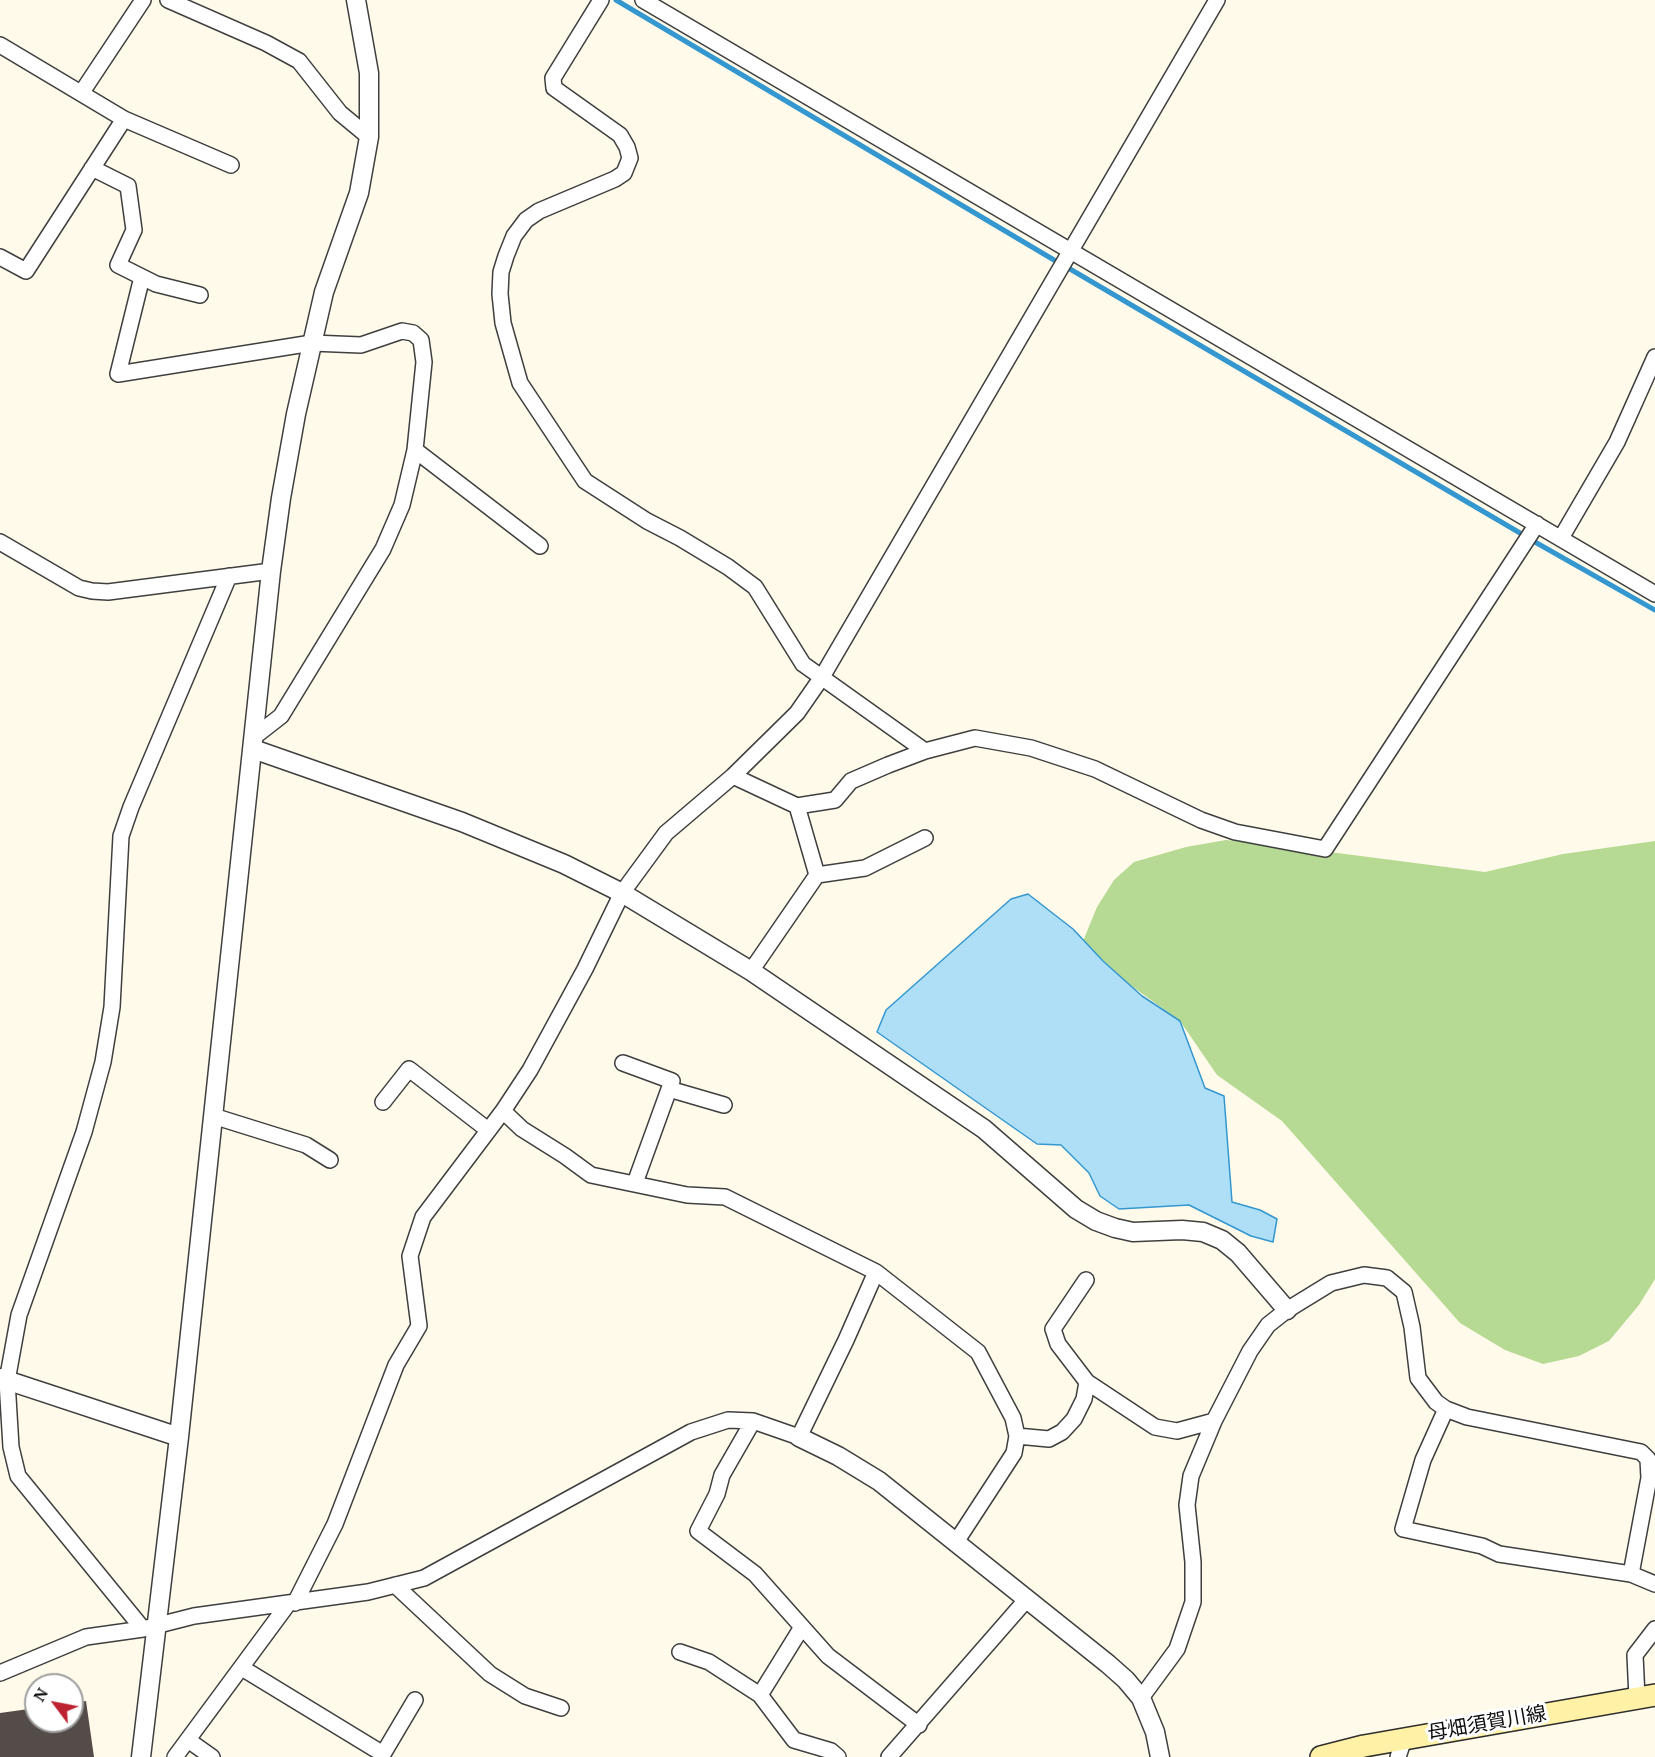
<!DOCTYPE html>
<html>
<head>
<meta charset="utf-8">
<style>
  body { margin:0 }
  #map { position:relative; width:1655px; height:1757px; overflow:hidden; background:#fffaea; font-family:"PT Serif",serif }
  canvas { display:block }
  .north { position:absolute; left:24px; top:1673px; width:60px; height:60px; box-sizing:border-box; background:#fff; border:2px solid #9e9e9e; border-radius:50%; rotate:302deg; font-size:16px; font-weight:700; line-height:24px; text-align:center; color:#0c0c0c }
  .north::after { content:''; display:block; margin:auto; width:21px; height:27px; background:#bd2230; clip-path:polygon(50% 0,100% 100%,50% 72%,0 100%) }
</style>
</head>
<body>
<div id="map">
<canvas width="1655" height="1757"></canvas>
<div class="north">N</div>
</div>
<script>
const ctx = document.querySelector('canvas').getContext('2d');
ctx.lineJoin = 'round';
function paint(path, color) { ctx.fillStyle = color; ctx.fill(path, 'evenodd'); }
const shape = rows => new Path2D(rows.map(r => 'M' + r).join(''));
function strokePath(path, color, width, dash) { ctx.strokeStyle = color; ctx.lineWidth = width; ctx.lineCap = dash ? 'butt' : 'round'; ctx.setLineDash(dash || []); ctx.stroke(path); }
function drawText(font, color, halo, rows, align = 'center') {
  ctx.font = font + ' "PT Serif","Noto Sans JP",serif'; ctx.lineWidth = 6; ctx.setLineDash([]); ctx.textBaseline = 'middle'; ctx.strokeStyle = halo; ctx.fillStyle = color; for (const [text, x, y, turn = 0] of rows) {
    ctx.save(); ctx.translate(x, y); ctx.rotate((+turn || 0) * Math.PI / 180); ctx.textAlign = isNaN(turn) ? turn : align; if (halo) ctx.strokeText(text, 0, 0); ctx.fillText(text, 0, 0); ctx.restore();
  }
}
paint(shape([
  [1226,840,1275,845,1485,872,1563,854,1655,841,1655,1279,1639,1305,1609,1341,1579,1356,1543,1364,1505,1350,1460,1323,1282,1121,1217,1075,1180,1021,1126,982,1083,941,1097,907,1114,880,1134,862,1186,847]
]), '#b6da93');
const water = shape([
  [1028,894,1073,929,1103,961,1142,996,1180,1021,1205,1088,1224,1096,1232,1202,1260,1210,1277,1219,1273,1242,1251,1236,1189,1205,1119,1209,1100,1196,1089,1173,1061,1145,1037,1144,877,1032,886,1010,1011,899,1028,894]
]);
paint(water, '#aedff7');
strokePath(water, '#3497cf', 1.5);
strokePath(shape([
  [616,0,1054,260],
  [1070,269,1520,533],
  [1535,542,1655,610]
]), '#3497cf', 5);
paint(shape([
  [86,1701,94,1757,0,1757,0,1713,36,1708,36,1721,72,1721,72,1703]
]), '#544c48');
const minor = shape([
  [168,0,266,43,299,61,340,113,369,137],
  [601,0,553,78,554,88,620,135,627,147,630,158,624,173,615,179,539,211,526,220,514,236,506,256,501,272,500,294,503,323,520,383,585,481,647,521,680,538,728,567,755,587,803,664,925,751],
  [643,0,1655,594],
  [0,45,124,119,26,271,0,257],
  [82,92,143,0],
  [124,119,231,165],
  [92,168,128,186,134,230,118,265,156,284,200,295],
  [142,277,118,374,312,343,361,345,402,331,413,333,421,340,424,362,415,450,402,505,383,549,281,716,254,737],
  [415,450,540,546],
  [1561,538,1617,442,1655,357],
  [0,542,79,588,92,591,108,592,271,571],
  [733,776,797,806,835,800,851,781,888,765,925,751,975,738,1031,748,1095,769,1201,820,1235,832,1325,849,1537,524],
  [817,875,865,868,925,838],
  [751,971,817,875,797,806],
  [623,1063,672,1081,635,1183],
  [669,1089,724,1105],
  [383,1102,409,1069,488,1130],
  [213,1116,306,1145,330,1160],
  [876,1272,978,1352,1013,1418,1017,1436,1014,1453,956,1542],
  [1087,1382,1155,1427,1177,1431,1214,1421],
  [1446,1409,1423,1460,1403,1529,1482,1546,1499,1554,1631,1574],
  [753,1421,722,1475,717,1494,698,1531,755,1574,828,1656,919,1725],
  [1017,1436,1049,1439,1062,1432,1074,1419,1084,1399,1087,1382,1058,1344,1053,1329,1086,1280],
  [1649,1478,1631,1574,1655,1584],
  [395,1585,490,1674,525,1696,561,1708],
  [295,1603,335,1524,396,1365,419,1326,410,1256,423,1217,503,1111,530,1070,585,969,622,893,666,833,733,776,797,713,822,677,1217,0],
  [143,1629,18,1476,11,1447,7,1381,19,1315,84,1132,103,1062,112,1007,121,836,131,807,229,576],
  [680,1652,709,1662,760,1695,794,1740,831,1751,838,1757],
  [242,1668,383,1754,415,1700],
  [0,1673,86,1637,143,1629,194,1616,368,1592,424,1578,691,1432,728,1420,753,1421,799,1437,846,1340,876,1272,725,1197,687,1195,591,1175,565,1156,522,1129,503,1111],
  [760,1695,802,1627],
  [1141,1698,1177,1649,1193,1602,1193,1562,1187,1505,1191,1476,1214,1421,1250,1351,1268,1325,1287,1310,1331,1283,1364,1275,1387,1278,1404,1292,1412,1327,1418,1378,1436,1402,1446,1409,1467,1417,1641,1452,1648,1459,1649,1478,1655,1479],
  [1637,1698,1635,1655,1655,1629],
  [188,1740,212,1757],
  [175,1757,288,1604],
  [889,1757,1027,1599],
  [1398,1757,1404,1739]
]);
const tertiary = shape([
  [253,749,462,822,564,864,622,893,751,971,984,1129,1076,1209,1096,1221,1115,1228,1133,1232,1182,1230,1203,1232,1222,1240,1238,1253,1287,1310],
  [0,1378,179,1437],
  [799,1437,838,1456,879,1481,1108,1664,1126,1680,1141,1698,1155,1732,1160,1757],
  [141,1757,179,1437,271,571,281,498,296,414,324,292,359,193,369,137,369,73,356,0]
]);
const secondary = shape([
  [1321,1757,1364,1746,1655,1695]
]);
strokePath(minor, '#3f3f3f', 18);
strokePath(tertiary, '#3f3f3f', 21);
strokePath(secondary, '#2e2e2e', 24);
strokePath(minor, '#fff', 15);
strokePath(tertiary, '#fff', 18);
strokePath(secondary, '#fff1a5', 21);
drawText('20px', '#0c0c0c', '#fff', [
  ["母畑須賀川線",1487,1724,-10]
]);
</script>
</body>
</html>
